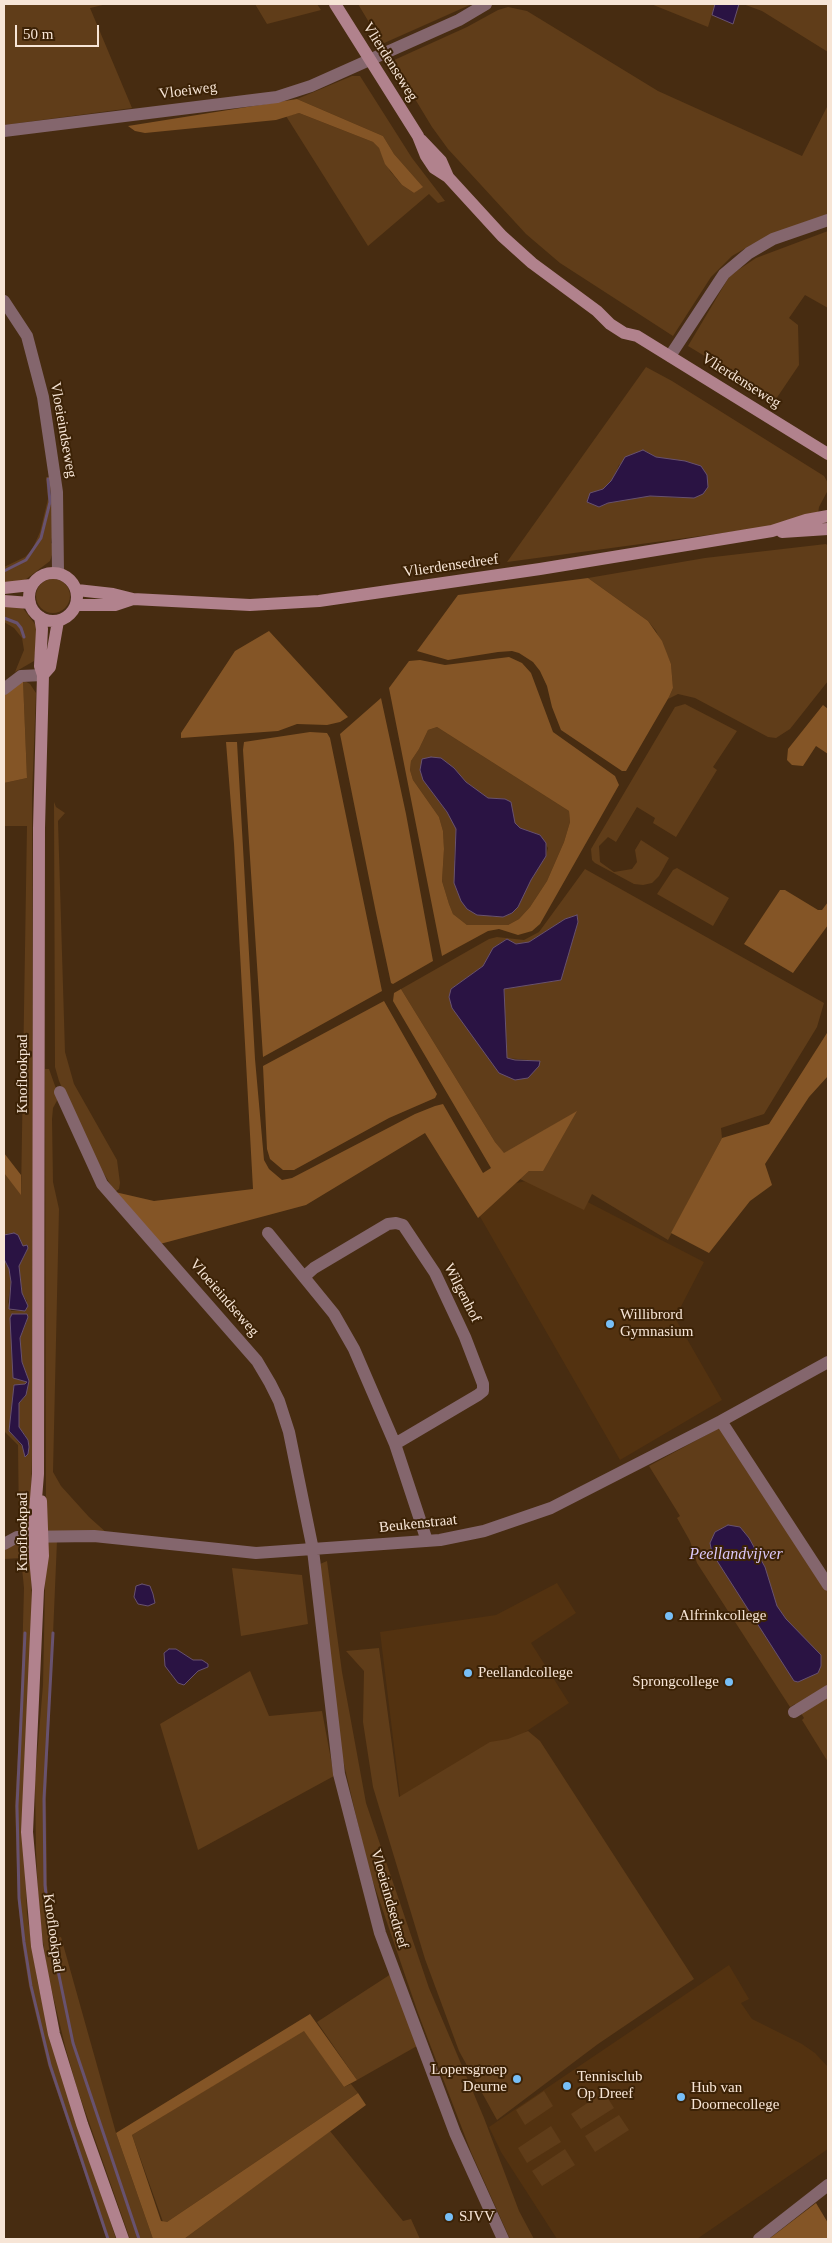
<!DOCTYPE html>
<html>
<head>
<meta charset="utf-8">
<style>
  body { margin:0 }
  #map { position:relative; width:832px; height:2243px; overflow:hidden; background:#472c11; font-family:Georgia,serif }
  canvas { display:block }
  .frame { position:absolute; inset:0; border:5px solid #f7e5d6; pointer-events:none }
  .scale { position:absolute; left:15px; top:25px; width:84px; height:22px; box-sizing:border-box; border:2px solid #f7e5d6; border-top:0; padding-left:6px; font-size:15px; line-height:18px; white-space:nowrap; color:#f7e5d6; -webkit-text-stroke:4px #3c2206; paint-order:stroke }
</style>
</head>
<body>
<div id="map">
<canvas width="832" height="2243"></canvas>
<div class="frame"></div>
<div class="scale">50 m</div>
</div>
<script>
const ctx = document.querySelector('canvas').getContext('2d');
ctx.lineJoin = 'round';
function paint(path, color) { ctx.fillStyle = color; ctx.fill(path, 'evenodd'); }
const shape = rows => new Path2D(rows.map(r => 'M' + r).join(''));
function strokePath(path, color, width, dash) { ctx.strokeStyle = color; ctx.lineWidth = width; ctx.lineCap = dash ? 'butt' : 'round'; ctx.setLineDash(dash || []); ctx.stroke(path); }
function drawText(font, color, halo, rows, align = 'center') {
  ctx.font = font + ' Georgia,serif'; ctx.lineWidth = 4; ctx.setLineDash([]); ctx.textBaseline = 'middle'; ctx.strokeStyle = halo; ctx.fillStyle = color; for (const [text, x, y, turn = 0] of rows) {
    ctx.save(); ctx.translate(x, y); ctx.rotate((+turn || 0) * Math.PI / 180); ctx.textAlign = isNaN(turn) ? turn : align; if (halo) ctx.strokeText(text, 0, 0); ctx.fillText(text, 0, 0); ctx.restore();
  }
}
paint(shape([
  [541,1178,704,1262,675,1318,722,1400,620,1460,471,1201,497,1187],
  [557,1583,576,1613,531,1643,569,1703,512,1741,401,1803,380,1632,496,1615],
  [729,1965,749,1999,741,2003,752,2019,802,2044,815,2053,828,2067,828,2149,697,2239,557,2239,501,2152,489,2127]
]), '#533210');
paint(shape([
  [4,4,107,4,90,8,132,108,4,125],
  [255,4,317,4,321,10,267,24],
  [358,4,472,4,382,44],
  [651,4,715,4,708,27],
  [743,4,828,4,828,52,762,11],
  [508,7,527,11,658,91,802,156,828,105,828,215,751,245,732,256,711,277,673,336,560,263,526,234,448,149,432,127,392,61,467,27,498,10],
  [352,76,360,76,412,158,445,201,438,203,429,194,368,246,286,116,299,113,373,142,379,148,390,171,402,185,414,193,422,186,394,154,383,136,297,99],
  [828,231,828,308,805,295,789,318,798,325,799,365,776,399,688,346,729,277,738,270,756,258],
  [646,367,672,381,824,476,828,483,828,490,819,507,818,514,775,526,507,562],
  [643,450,656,457,667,459,682,498,650,496,608,503,599,507,590,493,603,489,612,481,619,465],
  [46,477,53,477,53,532,51,543,53,544,52,555,50,561,21,583,4,585,4,567,25,557,32,550,40,532,48,499],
  [826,544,828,546,828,681,790,729,776,738,768,737,695,698,678,694,668,699,673,688,671,664,656,631,648,621,588,578,705,558],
  '36 596a17 17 0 1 1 34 0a17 17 0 1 1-34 0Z',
  [4,604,22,607,38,628,34,661,15,672,24,650,22,638,14,628,4,622],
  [23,680,30,684,36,693,32,796,33,1194,32,1456,30,1531,19,1525,18,1445,4,1431,4,1259,9,1269,11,1282,8,1302,11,1311,25,1311,27,1301,22,1294,19,1266,27,1251,25,1246,23,1246,20,1239,9,1233,4,1235,4,1173,21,1194,27,826,4,826,4,783,27,778],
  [12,1314,22,1314,27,1321,20,1338,22,1362,29,1381,24,1398,19,1403,19,1427,26,1436,23,1448,9,1431,14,1386,25,1384,27,1382,13,1378],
  [685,704,737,731,713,767,717,770,676,837,653,823,655,818,637,807,616,842,608,837,599,846,600,862,614,872,632,869,637,862,635,850,641,840,669,858,659,876,652,883,643,885,634,884,595,863,592,860,591,849,675,707],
  [437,727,569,811,570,822,564,842,547,881,530,907,519,919,508,925,467,925,453,914,449,904,442,881,444,849,443,831,439,817,413,780,410,770,411,761,419,749,428,730],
  [454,768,466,782,479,792,488,798,505,799,515,823,520,828,540,835,548,848,546,856,531,880,518,907,512,913,503,917,492,917,454,860,456,829,454,822,423,780],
  [54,802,56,807,65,813,58,821,65,1052,74,1084,117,1160,120,1183,119,1189,115,1192,92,1154,59,1081,55,1067],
  [677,868,729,898,713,926,657,894,673,870],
  [585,869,824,1003,817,1027,764,1114,721,1128,722,1138,668,1240,592,1194,584,1210,520,1179,529,1171,576,1112,504,1154,495,1142,401,989,489,939,497,937,524,940,539,932],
  [577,915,578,922,561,980,504,989,507,1058,539,1061,499,1073,451,989,483,966,493,948,506,939,516,944,529,942,565,919],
  [45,1069,49,1069,59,1097,53,1108,52,1119,53,1182,59,1209,53,1472,61,1486,89,1517,108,1534,46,1533],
  [721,1427,828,1591,828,1762,802,1720,804,1718,795,1704,790,1707,697,1563,690,1541,677,1518,680,1516,649,1466],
  [46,1541,57,1541,46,1799,47,1885,53,1939,61,1937,116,2133,153,2239,130,2239,77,2088,65,2046,47,1970,39,1913,36,1851,35,1780,43,1685],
  [30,1542,32,1606,23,1821,27,1914,38,1984,49,2031,116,2239,107,2239,48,2065,29,1986,22,1942,18,1899,15,1806,21,1698,24,1588,21,1558,4,1559,4,1549,15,1543],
  [327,1561,342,1672,366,1803,429,1988,484,2118,519,2211,534,2239,510,2239,471,2152,418,2013,368,1867,340,1747,320,1564],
  [232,1568,302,1575,308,1624,241,1636],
  [379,1648,399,1797,490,1742,508,1739,528,1731,540,1741,694,1979,598,2044,497,2120,459,2051,425,1959,373,1787,363,1722,364,1671,346,1651],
  [250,1671,269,1716,322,1711,334,1776,198,1850,160,1724],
  [391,1974,417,2046,357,2080,317,2022],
  [304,2030,344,2087,351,2084,358,2093,167,2222,163,2222,132,2135],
  [544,2091,553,2106,525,2125,516,2110],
  [604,2092,614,2108,581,2129,571,2114],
  [619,2115,629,2130,595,2152,585,2136],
  [551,2126,561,2142,527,2163,518,2148],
  [330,2131,403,2221,411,2219,420,2239,184,2239],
  [565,2149,575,2165,542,2186,532,2171]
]), '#603d19');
paint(shape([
  [297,99,383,136,394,154,423,187,414,193,402,185,385,164,379,148,373,142,299,113,276,120,145,133,135,131,128,126],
  [588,578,648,621,662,641,671,664,673,688,669,697,626,771,622,771,561,730,552,707,547,686,540,671,533,662,519,653,512,651,498,652,448,660,417,651,458,595],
  [269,631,348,717,340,722,327,725,297,724,278,731,181,738,181,733,235,651],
  [509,657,522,663,531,673,553,732,615,776,619,785,540,924,532,931,518,935,499,929,488,931,442,956,389,688,409,661,420,660,445,665],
  [437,727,569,811,570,822,564,842,547,881,530,907,519,919,508,925,467,925,453,914,449,904,442,881,444,849,443,831,439,817,413,780,410,770,411,761,419,749,428,730],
  [23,680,27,778,4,783,4,695],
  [381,698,406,814,433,961,393,984,391,983,376,913,340,734],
  [823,705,828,709,828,754,816,746,803,766,792,765,787,760,788,749],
  [310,732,327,733,330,738,382,991,263,1057,243,750,244,742],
  [226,742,237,742,255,1059,264,1160,269,1169,282,1180,292,1178,415,1114,435,1106,443,1104,483,1173,491,1168,393,1001,394,993,401,989,495,1142,504,1153,577,1111,543,1171,529,1171,478,1218,425,1133,306,1205,160,1244,115,1192,154,1201,253,1189,234,844],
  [780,890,785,890,818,910,822,910,828,902,828,925,793,973,744,944],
  [384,1001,437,1094,435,1098,389,1118,294,1170,283,1170,270,1159,267,1149,263,1066],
  [827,1033,828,1076,809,1097,765,1164,772,1185,750,1201,709,1253,671,1233,722,1138,769,1124],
  [4,1153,21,1175,21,1195,4,1173],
  [310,2014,357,2080,344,2087,304,2031,132,2135,161,2221,167,2222,358,2093,366,2105,184,2239,153,2239,116,2133],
  [816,2203,828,2223,828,2239,769,2239]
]), '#845526');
const water = shape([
  [715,4,739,4,733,24,712,15,715,4],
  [643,450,656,457,685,461,701,466,707,475,708,487,703,494,694,498,650,496,608,503,599,507,587,502,590,493,603,489,611,481,625,457,643,450],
  [431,757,441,758,454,768,466,782,488,798,505,799,511,802,515,823,520,828,540,835,546,843,546,856,531,880,518,907,512,913,503,917,477,915,467,909,461,901,454,883,456,829,447,812,423,780,420,770,422,759,431,757],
  [577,915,578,922,561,980,504,989,507,1058,515,1060,540,1061,539,1066,528,1078,515,1080,499,1073,452,1008,449,997,451,989,483,966,493,948,507,939,516,944,529,942,565,919,577,915],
  [14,1233,18,1235,23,1246,27,1245,28,1248,19,1266,22,1293,28,1306,25,1311,9,1309,11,1282,9,1269,4,1259,4,1235,14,1233],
  [12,1314,27,1314,28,1317,20,1338,22,1362,29,1381,26,1395,19,1403,19,1427,28,1440,29,1447,28,1454,25,1457,22,1445,9,1431,14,1385,25,1384,27,1382,13,1378,10,1318,12,1314],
  [728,1525,740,1527,749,1538,765,1567,777,1606,786,1619,821,1655,821,1666,818,1673,798,1682,794,1681,712,1553,710,1543,715,1532,728,1525],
  [142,1584,150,1586,153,1594,155,1603,148,1606,138,1604,134,1597,136,1586,142,1584],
  [169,1649,176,1649,193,1660,202,1660,208,1664,208,1667,198,1671,184,1685,178,1683,165,1666,164,1653,169,1649]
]);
paint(water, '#2a1343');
strokePath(water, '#68526f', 1);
strokePath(shape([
  [4,571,26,560,41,538,50,502,48,479],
  [4,618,17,623,21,628,24,637],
  [25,1633,17,1806,19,1898,24,1942,31,1986,50,2065,108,2239],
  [50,1932,45,1885,44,1799,53,1633],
  [51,1937,73,2043,139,2239]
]), '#68526f', 3);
strokePath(shape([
  [4,131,277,97,311,86,459,20,486,4],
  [4,301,27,336,43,397,57,492,58,572],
  [670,356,724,274,749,253,773,239,828,220],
  [4,689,21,676,43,675],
  [60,1092,102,1184,257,1361,270,1383,279,1401,289,1432,313,1550,339,1774,380,1933,455,2133,503,2239],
  [268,1233,334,1314,354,1349,395,1444,427,1541],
  [305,1276,314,1268,388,1224,396,1223,403,1225,435,1273,465,1337,483,1384,483,1391,478,1395,395,1444],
  [721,1421,828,1585],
  [4,1544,17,1537,94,1536,256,1553,440,1540,484,1531,551,1508,721,1421,828,1362],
  [794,1712,828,1691],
  [759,2239,828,2185]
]), '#84666d', 12);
strokePath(shape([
  [335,4,418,136,426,156,434,168,448,177,502,236,532,263,597,311,610,324,624,333,637,336,828,454],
  [421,140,441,161,448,177],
  [782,532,828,529],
  '29 597a24 24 0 1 1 48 0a24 24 0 1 1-48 0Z',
  [4,588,31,585],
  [77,590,113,594,133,599,250,605,319,601,540,569,772,531,806,520,828,516],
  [4,601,30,603],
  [76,605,115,605,133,599],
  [43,675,50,667,58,621],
  [41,1501,43,1556,38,1590,27,1832,37,1946,54,2034,82,2124,123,2239],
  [38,1590,33,1536,38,1474,39,828,43,675,40,666,42,629,40,617]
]), '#b1828d', 12);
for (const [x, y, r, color] of [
  [610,1324,5,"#77bff7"],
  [669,1616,5,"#77bff7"],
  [468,1673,5,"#77bff7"],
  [729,1682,5,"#77bff7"],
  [517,2079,5,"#77bff7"],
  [567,2086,5,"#77bff7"],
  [681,2097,5,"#77bff7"],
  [449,2217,5,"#77bff7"]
]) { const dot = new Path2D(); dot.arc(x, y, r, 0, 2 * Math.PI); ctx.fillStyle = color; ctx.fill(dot); strokePath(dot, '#3c2206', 2); }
drawText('15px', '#f7e5d6', '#3c2206', [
  ["Vlierdenseweg",390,62,58],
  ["Vloeiweg",188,91,-7],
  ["Vlierdenseweg",741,381,32],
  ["Vloeieindseweg",63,430,80],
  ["Vlierdensedreef",451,566,-8],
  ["Knoflookpad",23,1074,-90],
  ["Wilgenhof",462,1293,63],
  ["Vloeieindseweg",224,1298,49],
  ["Beukenstraat",418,1524,-6],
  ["Knoflookpad",23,1532,-90],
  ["Vloeieindsedreef",389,1899,74],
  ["Knoflookpad",53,1933,82]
]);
drawText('15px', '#f7e5d6', '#3c2206', [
  ["Willibrord",620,1315],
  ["Gymnasium",620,1332],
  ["Alfrinkcollege",679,1616],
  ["Peellandcollege",478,1673],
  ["Sprongcollege",719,1682,"right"],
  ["Lopersgroep",507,2070,"right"],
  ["Deurne",507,2087,"right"],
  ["Tennisclub",577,2077],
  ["Op Dreef",577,2094],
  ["Hub van",691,2088],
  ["Doornecollege",691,2105],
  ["SJVV",459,2217]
], 'left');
drawText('italic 16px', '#dcc9fa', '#3c2206', [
  ["Peellandvijver",736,1555]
]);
</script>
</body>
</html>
